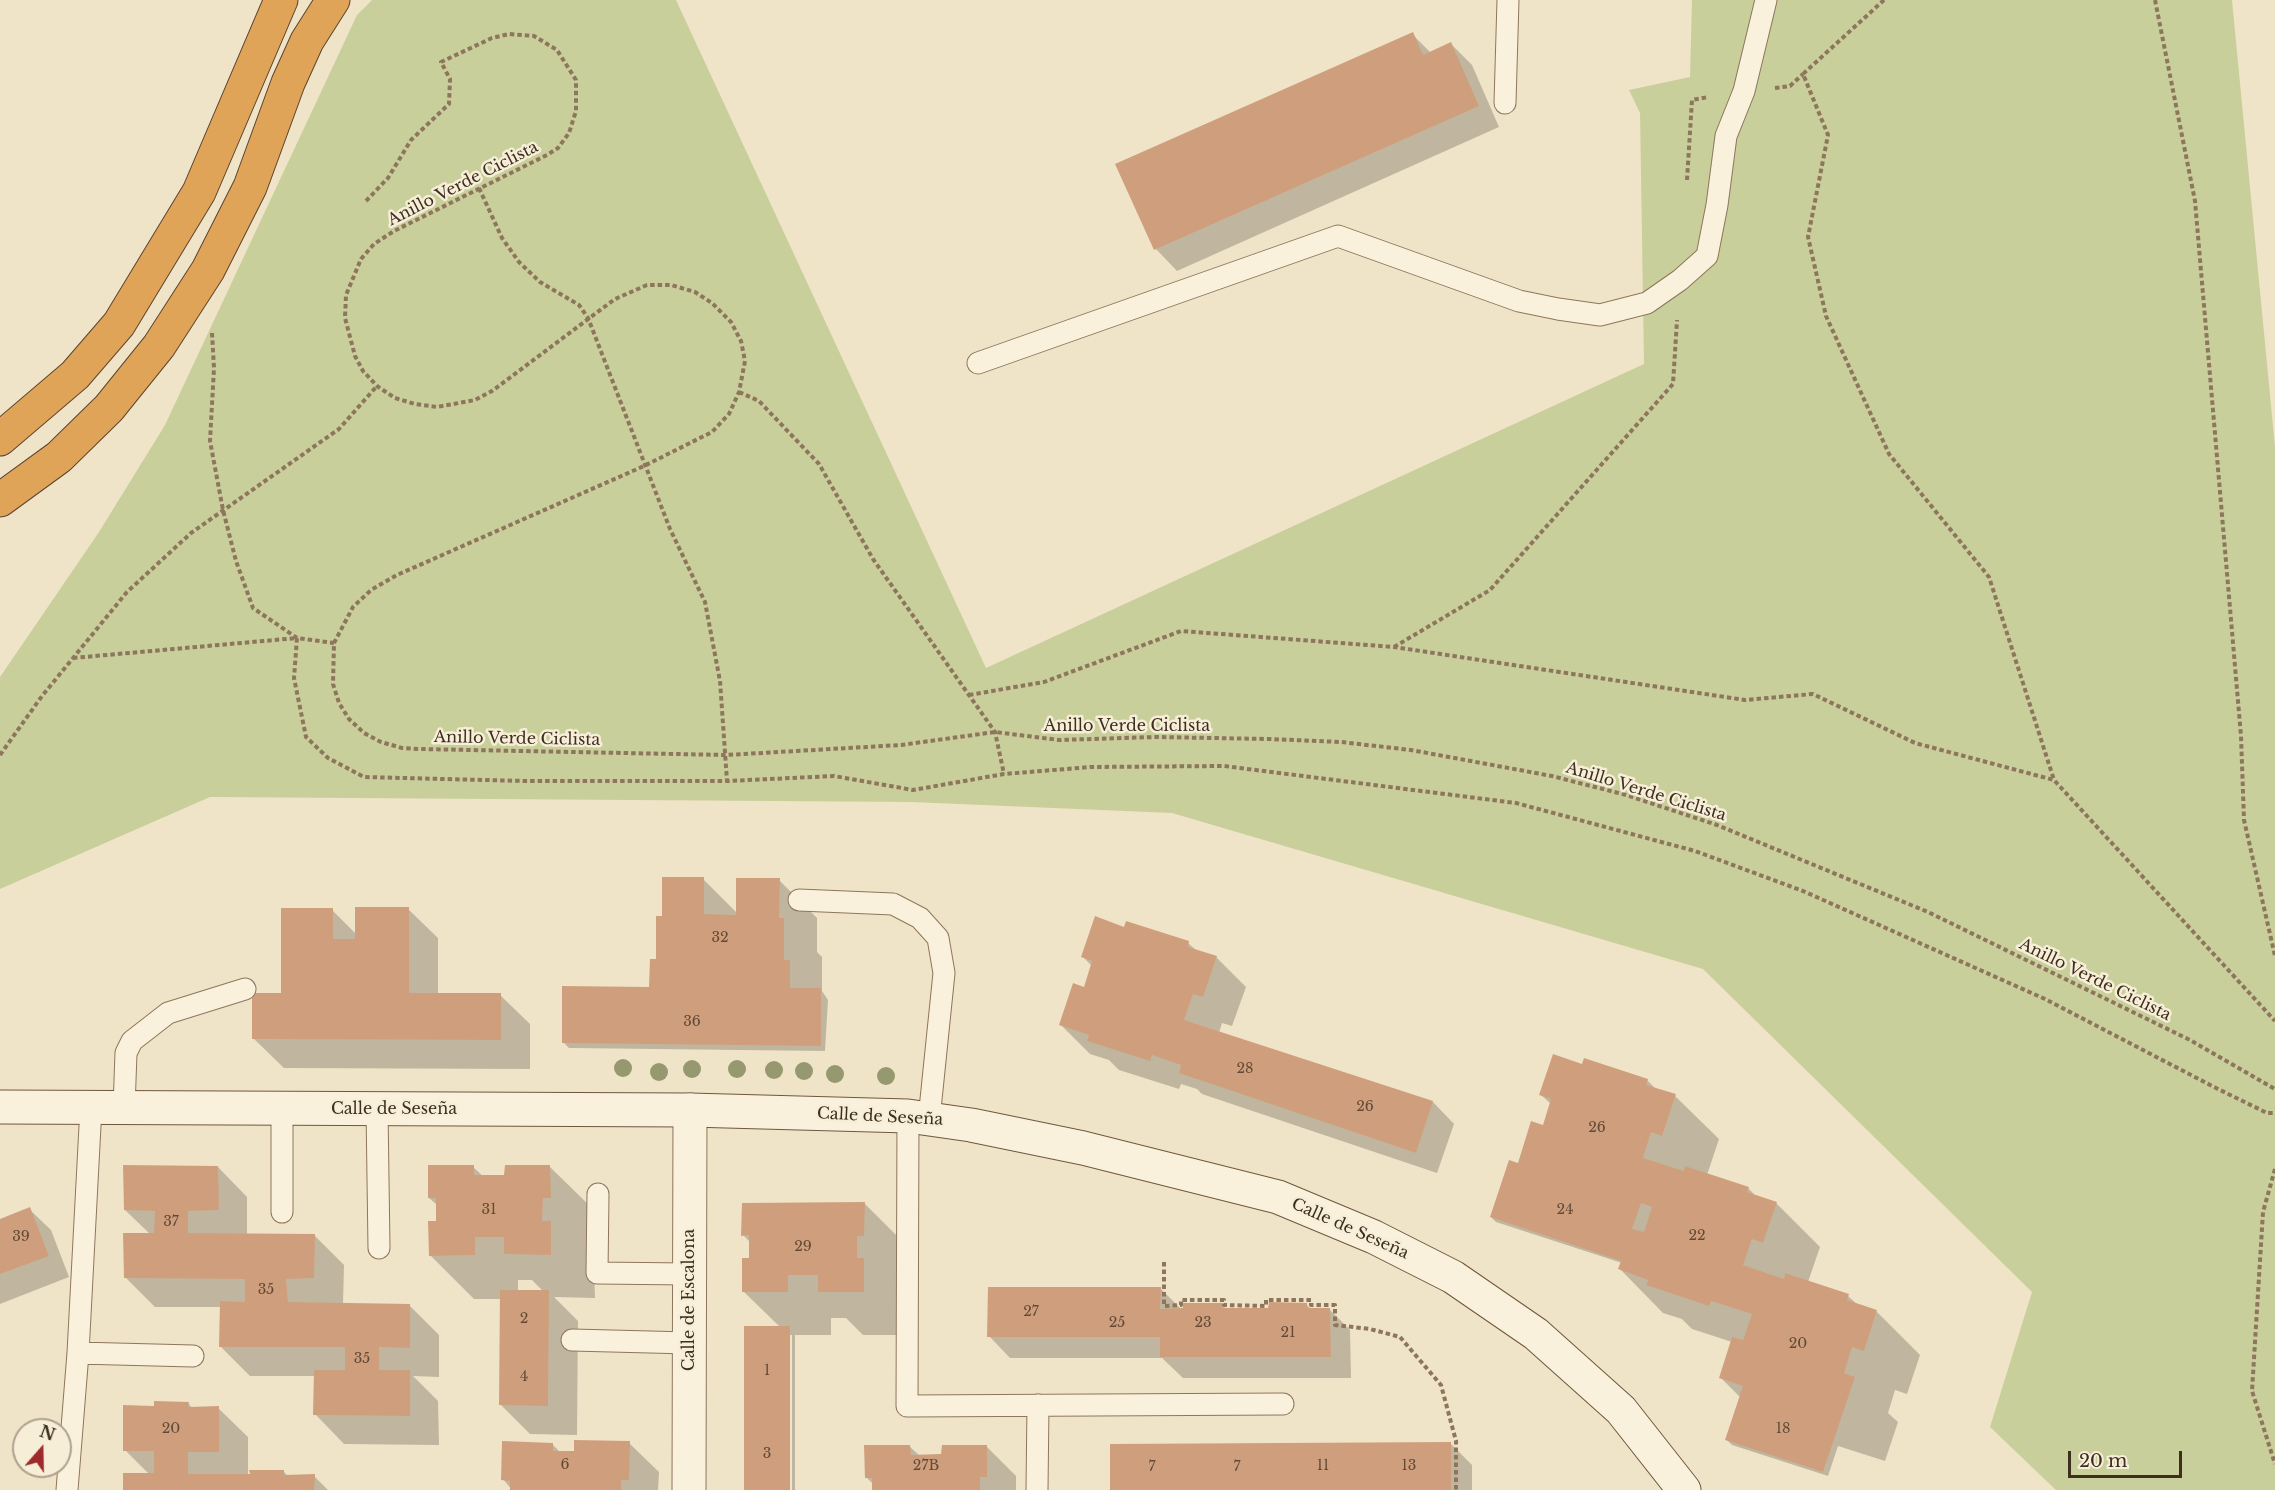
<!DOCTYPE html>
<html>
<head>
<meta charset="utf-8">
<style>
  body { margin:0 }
  #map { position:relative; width:2275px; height:1490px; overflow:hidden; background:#f0e4c8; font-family:"Libre Baskerville",serif }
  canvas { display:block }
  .north { position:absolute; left:12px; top:1418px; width:60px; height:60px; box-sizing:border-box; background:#f7eed8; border:2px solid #ada18e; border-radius:50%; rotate:20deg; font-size:16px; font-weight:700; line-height:24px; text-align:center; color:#3d2e20 }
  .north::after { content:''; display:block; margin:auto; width:21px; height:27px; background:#9e2a2b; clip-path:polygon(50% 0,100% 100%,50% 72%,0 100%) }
  .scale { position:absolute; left:2068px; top:1451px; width:114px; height:27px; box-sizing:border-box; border:3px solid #3d2e20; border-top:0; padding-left:8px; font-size:18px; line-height:21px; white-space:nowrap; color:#3d2e20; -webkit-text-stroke:4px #f7eed8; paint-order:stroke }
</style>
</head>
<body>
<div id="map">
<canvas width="2275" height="1490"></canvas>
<div class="north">N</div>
<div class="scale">20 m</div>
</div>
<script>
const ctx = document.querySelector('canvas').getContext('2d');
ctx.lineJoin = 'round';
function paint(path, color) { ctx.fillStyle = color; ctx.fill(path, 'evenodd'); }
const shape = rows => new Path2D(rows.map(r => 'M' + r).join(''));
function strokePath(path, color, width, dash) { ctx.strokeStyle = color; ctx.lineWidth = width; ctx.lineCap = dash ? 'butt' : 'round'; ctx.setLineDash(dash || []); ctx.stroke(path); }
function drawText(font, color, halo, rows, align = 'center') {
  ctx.font = font + ' "Libre Baskerville",serif'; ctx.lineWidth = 5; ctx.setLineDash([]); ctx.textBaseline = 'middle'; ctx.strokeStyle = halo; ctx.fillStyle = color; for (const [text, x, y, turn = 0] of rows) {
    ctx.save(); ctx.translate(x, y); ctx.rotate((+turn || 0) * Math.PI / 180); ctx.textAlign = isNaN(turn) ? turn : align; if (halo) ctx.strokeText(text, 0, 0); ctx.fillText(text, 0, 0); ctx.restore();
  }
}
paint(shape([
  [372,0,676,0,986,668,1644,364,1640,113,1629,90,1690,77,1692,0,2232,0,2275,447,2275,1490,2056,1490,1990,1427,2032,1292,1703,969,1172,813,911,802,210,797,0,889,0,677,99,532,165,425,357,15]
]), '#c9cf9b');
paint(shape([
  [1412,34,1431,53,1451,44,1472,65,1499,127,1177,271,1156,249,1117,165],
  [703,879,737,913,779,880,817,918,817,952,822,957,822,991,828,1000,825,1051,569,1048,564,1043,649,989,657,961,663,918],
  [408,909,438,938,438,995,500,995,530,1024,530,1069,284,1068,254,1039,332,910,356,934],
  [1125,928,1188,943,1197,951,1216,957,1246,987,1232,1026,1222,1023,1219,1033,1433,1102,1454,1124,1437,1173,1202,1094,1197,1089,1181,1084,1179,1089,1119,1070,1109,1060,1090,1054,1061,1025,1085,989,1092,966,1083,957],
  [1583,1065,1647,1080,1657,1090,1675,1096,1719,1139,1707,1175,1748,1188,1757,1197,1776,1203,1820,1247,1808,1282,1848,1296,1858,1305,1876,1311,1920,1355,1907,1394,1895,1390,1888,1413,1898,1422,1885,1461,1838,1446,1828,1476,1732,1445,1727,1440,1741,1398,1720,1377,1732,1342,1692,1329,1682,1319,1663,1313,1620,1269,1622,1263,1496,1222,1491,1217,1519,1164,1544,1126,1551,1104,1541,1095],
  [218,1167,247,1197,247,1235,314,1235,344,1265,343,1304,409,1305,439,1335,439,1377,413,1376,438,1401,439,1445,344,1444,315,1414,316,1376,250,1376,220,1346,221,1307,155,1307,125,1277,150,1234,125,1210],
  [473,1167,484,1177,506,1177,550,1167,594,1210,594,1241,586,1241,586,1257,594,1266,595,1298,554,1297,578,1321,577,1435,530,1434,500,1404,501,1299,474,1299,430,1255,437,1223,437,1205,429,1198],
  [518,1280,532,1280,544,1292,518,1292],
  [864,1203,908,1247,907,1335,863,1335,846,1318,831,1318,831,1335,795,1335,795,1490,792,1490,792,1335,789,1335,789,1490,746,1490,780,1327,743,1291,751,1260,751,1243,743,1235],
  [29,1209,51,1230,69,1277,0,1304,0,1220],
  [1160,1288,1182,1310,1221,1304,1227,1310,1270,1310,1306,1304,1312,1310,1329,1309,1350,1330,1351,1378,1183,1378,1162,1358,1010,1358,989,1336],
  [188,1403,192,1408,218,1408,248,1437,248,1476,283,1471,288,1476,314,1476,328,1490,124,1490,149,1474,125,1450,155,1407],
  [629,1443,659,1472,658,1490,512,1490,503,1479,552,1444,560,1452,575,1453],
  [1451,1444,1472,1465,1472,1490,1111,1490],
  [909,1446,920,1456,942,1456,986,1446,1016,1476,1016,1490,874,1490,874,1485,866,1477]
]), '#0003');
paint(shape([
  [1413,32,1423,55,1451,42,1479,106,1154,250,1115,164],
  [662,877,704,877,704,914,736,915,736,878,780,878,779,918,784,918,784,960,790,960,790,988,821,988,821,1046,562,1043,562,986,649,987,650,959,656,959,656,916,662,916],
  [355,907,409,907,409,993,501,993,501,1040,252,1039,252,993,281,993,281,908,333,908,333,939,355,939],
  [1095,916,1124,927,1126,921,1189,941,1188,947,1217,956,1203,997,1193,994,1184,1020,1433,1101,1416,1153,1179,1073,1181,1065,1152,1055,1150,1061,1087,1041,1089,1035,1059,1025,1073,983,1084,987,1092,961,1081,957],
  [1553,1054,1582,1064,1584,1058,1648,1079,1646,1085,1676,1094,1662,1136,1651,1132,1643,1158,1684,1171,1685,1166,1749,1187,1747,1192,1777,1202,1763,1243,1752,1239,1743,1265,1784,1279,1785,1273,1849,1294,1847,1300,1877,1310,1864,1351,1852,1347,1844,1373,1855,1377,1823,1472,1725,1440,1743,1386,1719,1378,1732,1337,1743,1340,1752,1314,1711,1301,1709,1306,1646,1285,1648,1280,1618,1269,1621,1261,1490,1217,1509,1160,1518,1163,1531,1121,1543,1125,1551,1099,1539,1095],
  [1641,1203,1652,1207,1644,1232,1632,1229],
  [123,1165,218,1166,219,1210,188,1211,188,1233,315,1234,314,1278,286,1279,288,1302,410,1304,410,1348,379,1347,379,1370,410,1370,410,1416,313,1415,314,1370,345,1370,345,1347,219,1347,220,1301,245,1302,245,1279,124,1278,123,1233,154,1233,155,1211,124,1210],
  [428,1165,474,1165,474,1175,504,1175,505,1165,550,1165,551,1198,543,1198,542,1221,551,1221,551,1255,504,1254,504,1237,475,1237,475,1255,429,1256,428,1221,436,1221,436,1198,428,1198],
  [865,1202,864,1236,857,1236,857,1258,864,1258,864,1292,818,1292,818,1275,788,1275,788,1292,742,1292,742,1258,749,1258,749,1235,741,1236,742,1203],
  [30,1207,49,1256,0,1274,0,1219],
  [988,1287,1161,1287,1160,1309,1183,1308,1183,1303,1222,1303,1222,1308,1268,1308,1269,1302,1307,1303,1307,1308,1330,1308,1331,1357,1160,1357,1160,1337,987,1337],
  [500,1290,549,1290,548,1406,499,1405],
  [744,1326,790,1326,790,1490,744,1490],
  [154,1401,189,1402,188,1407,219,1406,219,1452,188,1452,188,1474,250,1474,249,1470,284,1470,284,1475,315,1474,314,1490,123,1490,123,1473,154,1473,154,1451,123,1451,123,1405,154,1406],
  [574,1440,630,1441,629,1480,621,1480,621,1490,510,1490,510,1481,501,1480,502,1441,553,1443,553,1451,574,1451],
  [1451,1442,1451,1490,1110,1490,1110,1444],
  [864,1445,910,1445,911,1455,941,1454,942,1445,987,1445,987,1477,980,1477,980,1490,872,1490,872,1478,865,1478]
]), '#cf9f7d');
const lane = shape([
  [1505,103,1508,0],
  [978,363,1338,236,1519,301,1558,309,1600,315,1647,303,1680,280,1707,256,1717,205,1726,136,1744,91,1766,0],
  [799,900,893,904,920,918,938,938,944,973,929,1119],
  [124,1108,126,1053,132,1041,168,1013,245,989],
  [282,1109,282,1212],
  [377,1109,379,1248],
  [908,1116,907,1406,1283,1404],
  [598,1194,597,1273,689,1274],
  [572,1340,689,1343],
  [78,1353,193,1356],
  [67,1490,78,1353,91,1107],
  [1037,1490,1038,1405]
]);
const street = shape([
  [689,1490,690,1110]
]);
const secondary = shape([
  [0,1107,690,1110,908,1116,971,1125,1083,1148,1278,1197,1374,1237,1453,1277,1536,1334,1621,1410,1684,1490]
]);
const highway = shape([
  [0,439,75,375,119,324,199,192,281,0],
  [0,500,59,457,109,408,159,346,208,270,250,187,288,83,307,41,333,0]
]);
strokePath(lane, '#8d765c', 23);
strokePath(street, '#8d765c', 35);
strokePath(secondary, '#6f573f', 35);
strokePath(highway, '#5b4430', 35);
strokePath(shape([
  [1884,0,1803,74,1828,135,1808,237,1826,316,1889,454,1989,577,2054,780],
  [2155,0,2195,201,2241,736,2244,820,2275,956],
  [1775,88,1790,86,1803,74],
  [1687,180,1692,100,1708,97],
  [479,188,502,238,519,262,540,282,579,305,588,318,670,529,705,602,720,681,727,781],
  [366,201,388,178,411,140,449,104,450,79,441,62,492,38,509,34,534,36,557,50,576,80,576,111,569,133,558,148,547,155,394,231,374,244,361,259,346,295,345,318,355,356,363,371,377,386,395,398,415,404,437,407,475,400,492,391,615,299,647,285,671,285,695,292,712,303,731,322,741,341,745,361,739,392,729,414,712,432,644,466,397,575,371,590,353,607,334,643,333,684,339,703,349,719,364,733,381,742,402,748,420,749,726,755,901,745,995,732,1059,740,1156,737,1269,739,1341,742,1411,750,1552,776,1626,795,1717,825,1928,912,2190,1040,2275,1089],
  [212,333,214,368,210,441,223,510,236,561,253,608,297,638,334,643],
  [739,392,759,401,819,464,873,559,995,732,1004,774],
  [1394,647,1490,590,1673,384,1677,320],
  [73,658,297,638,294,678,306,737,328,758,364,777,525,781,727,781,834,776,913,790,1004,774,1091,767,1224,766,1516,803,1695,851,1803,891,2045,999,2216,1088,2267,1113,2275,1113],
  [969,695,1044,682,1181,631,1394,647,1745,700,1813,694,1915,743,2054,780,2275,1021],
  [0,755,42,696,127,592,191,533,339,429,377,386],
  [2275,1169,2263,1212,2252,1391,2275,1464],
  [1164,1262,1164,1306,1181,1305,1181,1300,1224,1300,1224,1305,1266,1306,1266,1300,1311,1300,1311,1305,1335,1305,1335,1325,1370,1329,1400,1337,1441,1385,1456,1441,1456,1490]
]), '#8d765c', 4, [4.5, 3]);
strokePath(lane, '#faf1dc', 21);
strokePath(street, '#faf1dc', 33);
strokePath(secondary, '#faf1dc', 33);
strokePath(highway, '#e0a458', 33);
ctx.fillStyle = '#96986f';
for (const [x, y] of [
  [623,1068],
  [692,1069],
  [737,1069],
  [774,1070],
  [804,1071],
  [659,1072],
  [835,1074],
  [886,1076]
]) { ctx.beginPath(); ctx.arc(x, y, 9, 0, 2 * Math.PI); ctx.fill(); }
drawText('14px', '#624a37', null, [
  ["32",720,938],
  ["36",692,1022],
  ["28",1245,1069],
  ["26",1365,1107],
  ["26",1597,1128],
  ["31",489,1210],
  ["24",1565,1210],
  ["37",171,1222],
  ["22",1697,1236],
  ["39",21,1237],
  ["29",803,1247],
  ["35",266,1290],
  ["27",1031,1312],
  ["2",524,1319],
  ["25",1117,1323],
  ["23",1203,1323],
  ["21",1288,1333],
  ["20",1798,1344],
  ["35",362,1359],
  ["1",767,1371],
  ["4",524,1377],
  ["20",171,1429],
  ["18",1783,1429],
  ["3",767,1454],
  ["6",565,1465],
  ["27B",926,1466],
  ["11",1323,1466],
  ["13",1409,1466],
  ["7",1152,1467],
  ["7",1237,1467]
]);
drawText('16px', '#3d2e20', '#f7eed8', [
  ["Anillo Verde Ciclista",463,184,-27],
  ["Anillo Verde Ciclista",1127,726],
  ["Anillo Verde Ciclista",517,739,1],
  ["Anillo Verde Ciclista",1646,792,17],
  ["Anillo Verde Ciclista",2095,980,26],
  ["Calle de Seseña",394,1109],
  ["Calle de Seseña",880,1117,3],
  ["Calle de Seseña",1350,1229,24],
  ["Calle de Escalona",689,1300,-90]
]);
</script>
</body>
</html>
